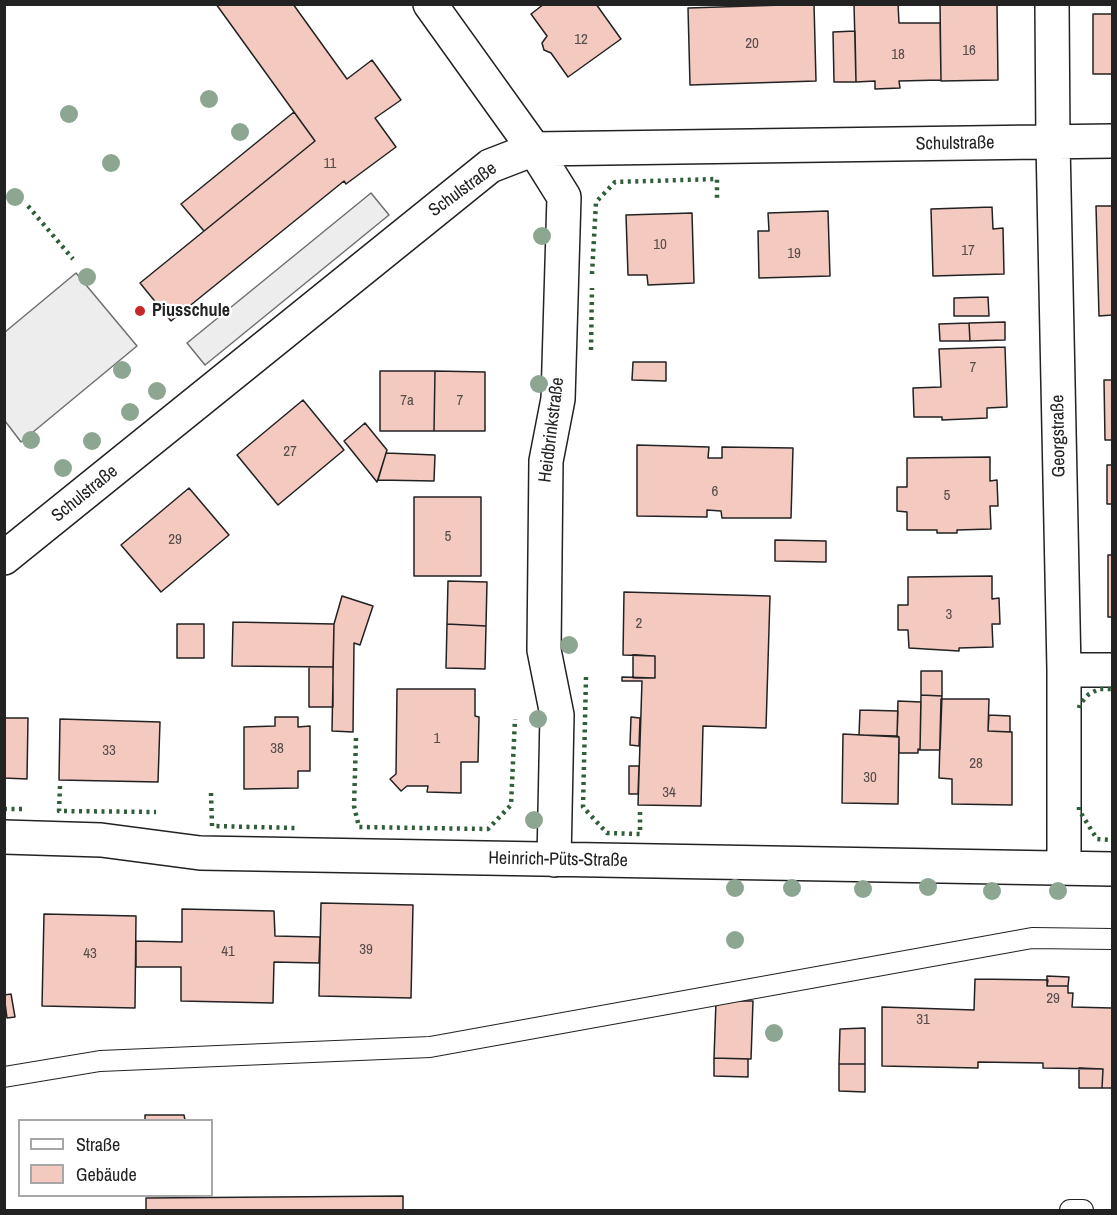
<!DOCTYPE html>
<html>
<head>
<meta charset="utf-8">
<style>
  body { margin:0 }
  #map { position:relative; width:1117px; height:1215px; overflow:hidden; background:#fff; font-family:"Archivo Narrow",sans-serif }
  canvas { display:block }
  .frame { position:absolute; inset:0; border:6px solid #222; pointer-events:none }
  .legend { position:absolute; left:18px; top:1119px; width:195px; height:78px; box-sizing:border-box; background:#fff; border:2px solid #a7a7a7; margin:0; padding:8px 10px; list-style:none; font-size:18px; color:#222 }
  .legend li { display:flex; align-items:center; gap:12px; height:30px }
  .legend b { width:30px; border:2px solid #a7a7a7 }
</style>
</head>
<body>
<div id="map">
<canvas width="1117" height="1215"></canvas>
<div class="frame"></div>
<ul class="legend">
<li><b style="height:8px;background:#fff"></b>Straße</li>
<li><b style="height:16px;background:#f3c9c0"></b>Gebäude</li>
</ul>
</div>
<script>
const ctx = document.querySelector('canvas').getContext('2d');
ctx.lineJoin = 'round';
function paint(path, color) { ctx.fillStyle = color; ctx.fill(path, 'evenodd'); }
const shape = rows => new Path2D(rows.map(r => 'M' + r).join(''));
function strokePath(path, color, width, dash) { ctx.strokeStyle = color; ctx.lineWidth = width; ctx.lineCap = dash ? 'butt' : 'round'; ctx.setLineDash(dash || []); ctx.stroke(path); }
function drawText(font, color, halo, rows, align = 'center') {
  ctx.font = font + ' "Archivo Narrow",sans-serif'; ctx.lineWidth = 4.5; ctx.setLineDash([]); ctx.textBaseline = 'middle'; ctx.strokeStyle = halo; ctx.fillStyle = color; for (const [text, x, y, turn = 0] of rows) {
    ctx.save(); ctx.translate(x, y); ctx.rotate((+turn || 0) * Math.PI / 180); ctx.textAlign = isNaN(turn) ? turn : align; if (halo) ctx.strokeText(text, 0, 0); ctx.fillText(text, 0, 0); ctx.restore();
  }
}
const parking = shape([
  [371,193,389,215,205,365,187,343,371,193],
  [76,273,137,346,21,442,5,421,5,332,76,273]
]);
paint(parking, '#ededed');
strokePath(parking, '#6f6f6f', 1.5);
const building = shape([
  [216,4,293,4,347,79,372,60,401,100,375,118,396,147,346,184,344,181,171,321,140,283,315,141,216,4],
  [544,4,596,4,621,39,568,77,551,53,544,50,542,43,547,36,531,14,544,4],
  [814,4,816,81,690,85,688,8,814,4],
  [854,4,898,4,899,23,940,23,941,80,899,81,900,88,875,89,875,81,856,82,854,4],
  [940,4,997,4,998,80,941,81,940,4],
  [1093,14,1112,14,1112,74,1093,74,1093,14],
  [855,31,856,82,834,82,833,32,855,31],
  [294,112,315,141,204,231,181,204,294,112],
  [1096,206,1112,206,1112,315,1099,316,1096,206],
  [992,207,993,229,1003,228,1004,274,933,276,931,209,992,207],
  [828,211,830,276,759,278,758,231,769,231,768,213,828,211],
  [692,213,694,283,648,285,647,275,628,275,626,215,692,213],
  [988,297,989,316,954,316,954,298,988,297],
  [1005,322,1005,340,970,341,969,323,1005,322],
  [969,323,970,341,940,341,939,324,969,323],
  [1005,347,1007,407,987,408,987,418,942,420,942,417,914,417,913,388,941,387,939,349,1005,347],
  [633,362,666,362,666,381,632,380,633,362],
  [380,371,435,371,434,431,380,431,380,371],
  [435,371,485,372,485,431,434,431,435,371],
  [1104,380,1112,380,1112,440,1105,440,1104,380],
  [303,400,344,450,278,505,237,455,303,400],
  [365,423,387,450,377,482,344,441,365,423],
  [637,445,709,447,708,458,722,458,722,447,793,448,791,518,722,518,721,511,707,510,707,517,637,516,637,445],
  [386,453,435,455,434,481,378,480,386,453],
  [990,457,990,481,997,480,998,506,990,506,991,529,957,530,957,533,937,533,937,530,907,530,907,512,897,511,897,487,907,487,907,458,990,457],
  [1107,465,1112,465,1112,504,1107,504,1107,465],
  [189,488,229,535,161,592,121,545,189,488],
  [414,497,481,497,481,576,414,576,414,497],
  [775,540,826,541,826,562,775,561,775,540],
  [1108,555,1112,555,1112,617,1108,617,1108,555],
  [992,576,992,599,999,598,1000,624,992,624,993,647,959,648,959,651,909,648,908,630,898,630,898,605,908,605,908,577,992,576],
  [448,581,487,582,486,626,447,624,448,581],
  [624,592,770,596,766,728,703,726,701,806,638,805,642,681,622,681,622,677,655,678,655,656,623,655,624,592],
  [342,596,373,606,360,645,354,643,353,732,332,731,334,624,342,596],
  [233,622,334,624,333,667,232,666,233,622],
  [177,624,204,624,204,658,177,658,177,624],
  [447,624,486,626,485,669,446,668,447,624],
  [633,655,655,656,655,678,633,678,633,655],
  [309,667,333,667,333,707,309,707,309,667],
  [921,671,942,671,942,696,921,695,921,671],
  [397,689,475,689,475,716,479,717,478,762,461,762,461,793,427,792,428,786,407,786,401,791,390,779,396,774,397,689],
  [921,695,942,696,940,750,920,750,921,695],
  [941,699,989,699,988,731,1012,732,1012,805,952,804,952,779,939,778,941,699],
  [898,701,921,702,920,750,918,749,918,753,899,753,899,737,897,736,898,701],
  [860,710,898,711,897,736,859,735,860,710],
  [989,715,1010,716,1010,732,988,731,989,715],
  [275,717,298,717,298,727,310,726,310,771,298,771,298,788,244,789,244,727,275,726,275,717],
  [631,717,640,718,639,746,630,745,631,717],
  [4,718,28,718,27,779,4,778,4,718],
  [60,719,160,722,158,782,59,780,60,719],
  [843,734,899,737,898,804,842,803,843,734],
  [629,766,639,766,638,794,629,794,629,766],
  [321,903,413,905,411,998,319,996,321,903],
  [182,909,274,911,275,936,320,937,319,963,274,962,273,1003,181,1001,181,967,136,967,136,941,182,942,182,909],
  [44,914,136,916,135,1008,42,1006,44,914],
  [1047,976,1069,977,1068,986,1047,986,1047,976],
  [975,979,1048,980,1047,986,1068,986,1068,993,1073,993,1072,1007,1112,1008,1112,1088,1102,1088,1103,1069,1043,1068,1043,1063,978,1062,978,1068,882,1066,882,1007,974,1010,975,979],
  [11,994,15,1017,7,1018,4,995,11,994],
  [716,1001,753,1001,751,1059,714,1058,716,1001],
  [865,1028,865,1064,839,1064,840,1029,865,1028],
  [714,1058,748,1059,748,1077,714,1076,714,1058],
  [839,1064,865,1064,865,1092,839,1091,839,1064],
  [1079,1068,1103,1069,1102,1088,1079,1088,1079,1068],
  [145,1115,184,1115,185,1120,145,1120,145,1115],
  [403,1196,403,1210,146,1210,146,1198,403,1196]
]);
paint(building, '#f3c9c0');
strokePath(building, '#222', 1.5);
const lane = shape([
  [4,1077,100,1061,430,1047,1032,938,1112,939],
  [1070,1210,1083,1210]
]);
const street = shape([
  [430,4,534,149,564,197,558,399,546,461,544,650,557,715,554,860],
  [1052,4,1053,143,1064,670,1064,868],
  [4,558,490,166,534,149,1112,141],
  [1064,670,1112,670],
  [4,837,101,840,200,853,1112,869]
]);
strokePath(lane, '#222', 22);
strokePath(street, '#222', 36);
strokePath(lane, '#fff', 20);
strokePath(street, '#fff', 33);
strokePath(shape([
  [28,206,73,259],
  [592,274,596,202,615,182,717,179,717,199],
  [591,350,592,288],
  [586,677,583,807,607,833,640,834,640,810],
  [1079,708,1080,704,1089,694,1099,689,1112,689],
  [356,738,354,806,359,827,488,829,511,805,515,719],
  [60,786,59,811,156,812],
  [211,793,212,826,296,828],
  [1079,807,1079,810,1097,839,1112,840],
  [4,809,23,809]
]), '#2f5e38', 4.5, [3, 4.5]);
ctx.fillStyle = '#8da692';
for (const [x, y] of [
  [209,99],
  [69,114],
  [240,132],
  [111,163],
  [15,197],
  [542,236],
  [87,277],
  [122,370],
  [539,384],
  [157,391],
  [130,412],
  [31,440],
  [92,441],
  [63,468],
  [569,645],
  [538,719],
  [534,820],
  [928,887],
  [735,888],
  [792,888],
  [863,889],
  [992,891],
  [1058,891],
  [735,940],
  [774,1033]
]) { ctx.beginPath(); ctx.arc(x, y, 9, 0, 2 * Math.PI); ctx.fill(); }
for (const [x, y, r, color] of [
  [140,311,6,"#c62828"]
]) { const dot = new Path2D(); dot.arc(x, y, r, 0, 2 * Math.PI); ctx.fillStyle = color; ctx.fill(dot); strokePath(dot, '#fff', 2); }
drawText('15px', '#564c4a', null, [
  ["12",581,40],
  ["20",752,44],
  ["16",969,51],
  ["18",898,55],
  ["11",330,164],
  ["10",660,245],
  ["17",968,251],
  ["19",794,254],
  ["7",973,368],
  ["7a",407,401],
  ["7",460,401],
  ["27",290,452],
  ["6",715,492],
  ["5",947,496],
  ["5",448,537],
  ["29",175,540],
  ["3",949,615],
  ["2",639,624],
  ["1",437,739],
  ["38",277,749],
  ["33",109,751],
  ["28",976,764],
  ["30",870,778],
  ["34",669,793],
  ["39",366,950],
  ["41",228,952],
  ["43",90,954],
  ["29",1053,999],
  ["31",923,1020]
]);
drawText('18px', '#222', '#fff', [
  ["Schulstraße",955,144,-1],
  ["Schulstraße",463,190,-36],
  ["Heidbrinkstraße",552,430,-83],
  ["Georgstraße",1059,436,-91],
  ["Schulstraße",85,494,-39],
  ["Heinrich-Püts-Straße",558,860,1]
]);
drawText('bold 18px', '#222', '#fff', [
  ["Piusschule",152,311]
], 'left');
</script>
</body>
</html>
